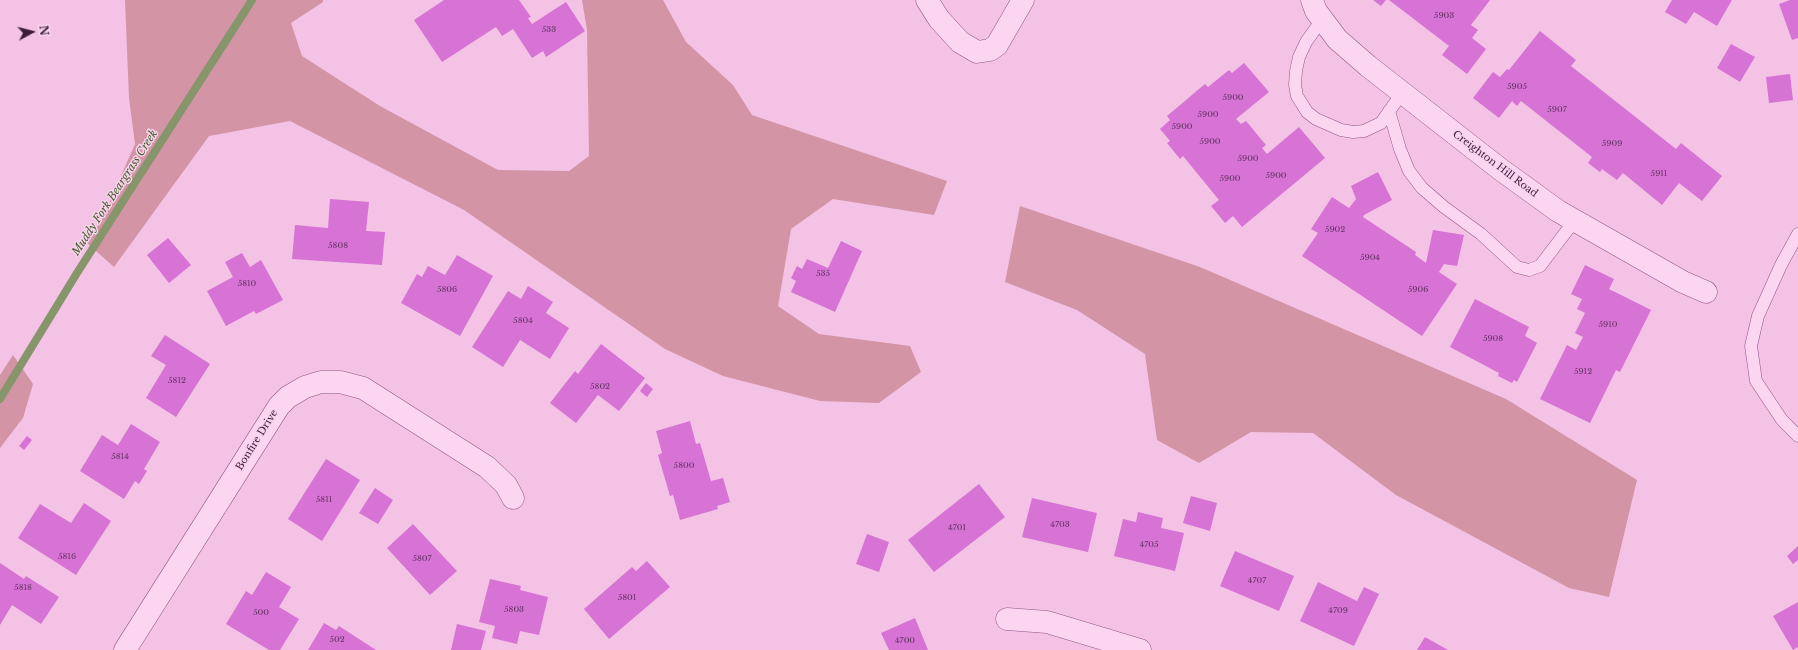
<!DOCTYPE html>
<html>
<head>
<meta charset="utf-8">
<style>
  body { margin:0 }
  #map { position:relative; width:1798px; height:650px; overflow:hidden; background:#f3c2e4; font-family:"Libre Baskerville",serif }
  canvas { display:block }
  .north { position:absolute; left:12px; top:12px; width:40px; height:40px; -webkit-text-stroke:3px #f9d2ed; paint-order:stroke; rotate:83deg; font-size:11px; font-weight:700; line-height:16px; text-align:center; color:#3d1c3b }
  .north::after { content:''; display:block; margin:auto; width:14px; height:18px; background:#3d1c3b; clip-path:polygon(50% 0,100% 100%,50% 72%,0 100%) }
</style>
</head>
<body>
<div id="map">
<canvas width="1798" height="650"></canvas>
<div class="north">N</div>
</div>
<script>
const ctx = document.querySelector('canvas').getContext('2d');
ctx.lineJoin = 'round';
function paint(path, color) { ctx.fillStyle = color; ctx.fill(path, 'evenodd'); }
const shape = rows => new Path2D(rows.map(r => 'M' + r).join(''));
function strokePath(path, color, width, dash) { ctx.strokeStyle = color; ctx.lineWidth = width; ctx.lineCap = dash ? 'butt' : 'round'; ctx.setLineDash(dash || []); ctx.stroke(path); }
function drawText(font, color, halo, rows, align = 'center') {
  ctx.font = font + ' "Libre Baskerville",serif'; ctx.lineWidth = 3; ctx.setLineDash([]); ctx.textBaseline = 'middle'; ctx.strokeStyle = halo; ctx.fillStyle = color; for (const [text, x, y, turn = 0] of rows) {
    ctx.save(); ctx.translate(x, y); ctx.rotate((+turn || 0) * Math.PI / 180); ctx.textAlign = isNaN(turn) ? turn : align; if (halo) ctx.strokeText(text, 0, 0); ctx.fillText(text, 0, 0); ctx.restore();
  }
}
paint(shape([
  [125,0,323,0,323,2,291,23,302,56,380,106,498,170,569,171,589,156,587,30,582,0,663,0,686,42,733,85,752,115,947,181,934,215,833,199,791,229,778,306,819,334,910,346,921,372,879,403,820,401,723,376,665,349,464,210,290,121,209,136,114,267,87,243,101,221,135,144,129,98],
  [1020,206,1200,267,1506,399,1637,480,1609,597,1569,588,1396,495,1313,433,1251,432,1199,463,1157,440,1145,354,1077,310,1005,282],
  [13,355,33,384,23,418,0,448,0,375]
]), '#d394a6');
strokePath(shape([
  [0,399,77,273,252,0]
]), '#86956a', 8);
paint(shape([
  [444,0,519,0,531,17,528,18,532,24,566,2,585,31,546,57,543,51,532,58,513,29,502,36,496,27,442,62,414,20],
  [1373,0,1386,0,1381,6],
  [1389,0,1490,0,1471,25,1478,30,1472,38,1486,49,1467,74,1442,55,1449,46],
  [1672,0,1732,0,1717,26,1694,12,1686,24,1665,12],
  [1790,0,1798,0,1798,38,1792,40,1779,4],
  [1540,31,1576,60,1571,66,1676,149,1681,143,1722,176,1702,201,1679,183,1662,205,1623,173,1617,180,1602,169,1600,172,1588,163,1592,157,1521,101,1517,106,1512,101,1499,118,1473,98,1493,72,1500,77,1507,69,1509,70],
  [1731,44,1755,57,1740,82,1717,68],
  [1244,63,1269,92,1236,119,1241,124,1246,121,1266,145,1262,148,1267,154,1299,127,1325,158,1242,227,1233,216,1225,223,1211,206,1219,200,1183,156,1180,159,1167,143,1170,141,1160,129,1170,120,1167,116,1205,84,1208,87,1229,70,1232,73],
  [1790,74,1793,100,1769,103,1766,77],
  [1378,172,1392,200,1364,215,1363,217,1416,252,1415,255,1426,263,1433,230,1464,235,1457,266,1444,264,1439,272,1457,284,1422,336,1302,256,1318,233,1311,229,1332,197,1349,208,1356,199,1351,186],
  [330,199,369,202,366,231,385,232,382,265,292,259,295,225,328,228],
  [168,238,191,265,169,283,147,255],
  [841,241,862,251,835,312,791,292,796,281,791,278,797,266,802,269,807,259,828,268],
  [242,253,250,267,261,260,283,300,256,314,254,311,226,326,207,291,233,277,225,262],
  [457,255,493,276,460,336,401,303,417,274,422,277,428,266,445,275],
  [1585,265,1614,279,1609,289,1651,310,1620,372,1616,370,1590,423,1540,399,1567,345,1576,350,1583,337,1575,333,1585,313,1577,309,1582,299,1571,294],
  [528,286,553,302,546,313,569,328,550,359,520,340,503,367,472,347,508,291,521,299],
  [1475,299,1529,327,1525,336,1537,343,1517,382,1514,380,1512,383,1498,376,1499,373,1450,347],
  [165,335,210,364,176,417,146,398,166,365,151,356],
  [601,344,645,378,619,411,598,395,576,423,550,403,575,371,578,374],
  [646,383,653,389,647,397,640,391],
  [690,421,696,444,700,443,711,481,723,478,730,502,717,506,718,509,680,520,673,495,670,496,658,455,662,453,656,431],
  [131,424,160,442,144,469,147,471,139,484,135,481,124,499,80,471,102,435,118,445],
  [27,436,32,440,24,450,19,446],
  [326,459,360,480,322,541,288,519],
  [979,484,1005,517,934,572,908,540],
  [375,488,393,500,378,524,359,513],
  [1191,496,1217,503,1210,531,1183,523],
  [1032,498,1097,513,1088,552,1022,537],
  [84,503,111,521,76,575,18,538,40,504,71,523],
  [1138,512,1163,518,1161,528,1184,533,1175,571,1114,556,1123,519,1136,522],
  [413,524,457,571,430,595,387,548],
  [867,534,889,542,879,572,856,564],
  [1798,546,1798,560,1793,564,1787,556],
  [1235,551,1294,576,1279,611,1220,586],
  [647,561,670,587,609,639,584,609,632,567,636,571],
  [0,563,24,579,26,576,59,597,41,624,12,605,0,625],
  [266,572,291,587,279,607,299,619,280,650,269,650,226,624,246,591,252,595],
  [490,579,521,586,520,590,548,597,539,635,520,631,517,644,492,638,495,626,479,622],
  [1318,582,1357,601,1364,587,1379,594,1354,646,1300,621],
  [1798,602,1798,647,1793,650,1773,616],
  [915,618,928,650,889,650,881,633],
  [324,623,336,630,339,626,376,650,308,650],
  [457,624,486,631,481,650,451,650],
  [1425,637,1448,650,1417,650]
]), '#d673d5');
const service = shape([
  [1325,23,1316,28,1306,42,1299,57,1296,71,1295,85,1297,96,1307,112,1316,119,1341,130,1353,132,1364,131,1381,123,1402,93],
  [1389,111,1400,149,1409,171,1422,188,1444,207,1481,234,1517,267,1529,270,1540,266,1575,220],
  [1798,234,1781,265,1758,316,1751,346,1756,381,1782,420,1798,436]
]);
const minor = shape([
  [927,0,939,19,960,42,977,52,990,50,997,45,1023,0],
  [1312,0,1316,11,1337,39,1368,66,1500,169,1558,211,1683,282,1706,292],
  [1007,619,1047,622,1140,650],
  [125,650,279,406,288,397,305,387,321,382,340,382,363,388,487,467,506,485,513,498]
]);
strokePath(service, '#8f5688', 13);
strokePath(minor, '#8f5688', 23);
strokePath(service, '#fcd6f1', 12);
strokePath(minor, '#fcd6f1', 22);
drawText('8px', '#633262', null, [
  ["5903",1444,16],
  ["533",549,30],
  ["5905",1517,87],
  ["5900",1233,98],
  ["5907",1557,110],
  ["5900",1208,115],
  ["5900",1182,127],
  ["5900",1210,142],
  ["5909",1612,144],
  ["5900",1248,159],
  ["5911",1659,174],
  ["5900",1276,176],
  ["5900",1230,179],
  ["5902",1335,230],
  ["5808",338,246],
  ["5904",1370,258],
  ["535",823,274],
  ["5810",247,284],
  ["5806",447,290],
  ["5906",1418,290],
  ["5804",523,321],
  ["5910",1608,325],
  ["5908",1493,339],
  ["5912",1583,372],
  ["5812",177,381],
  ["5802",600,387],
  ["5814",120,457],
  ["5800",684,466],
  ["5811",324,500],
  ["4703",1060,525],
  ["4701",957,528],
  ["4705",1149,545],
  ["5816",67,557],
  ["5807",422,559],
  ["4707",1257,581],
  ["5818",23,588],
  ["5801",627,598],
  ["5803",514,610],
  ["4709",1338,611],
  ["500",261,613],
  ["502",337,640],
  ["4700",905,641]
]);
drawText('10px', '#3d1c3b', '#f9d2ed', [
  ["Creighton Hill Road",1495,164,37],
  ["Bonfire Drive",257,440,-58]
]);
drawText('italic 11px', '#435f2a', '#f9d2ed', [
  ["Muddy Fork Beargrass Creek",115,193,-57]
]);
</script>
</body>
</html>
